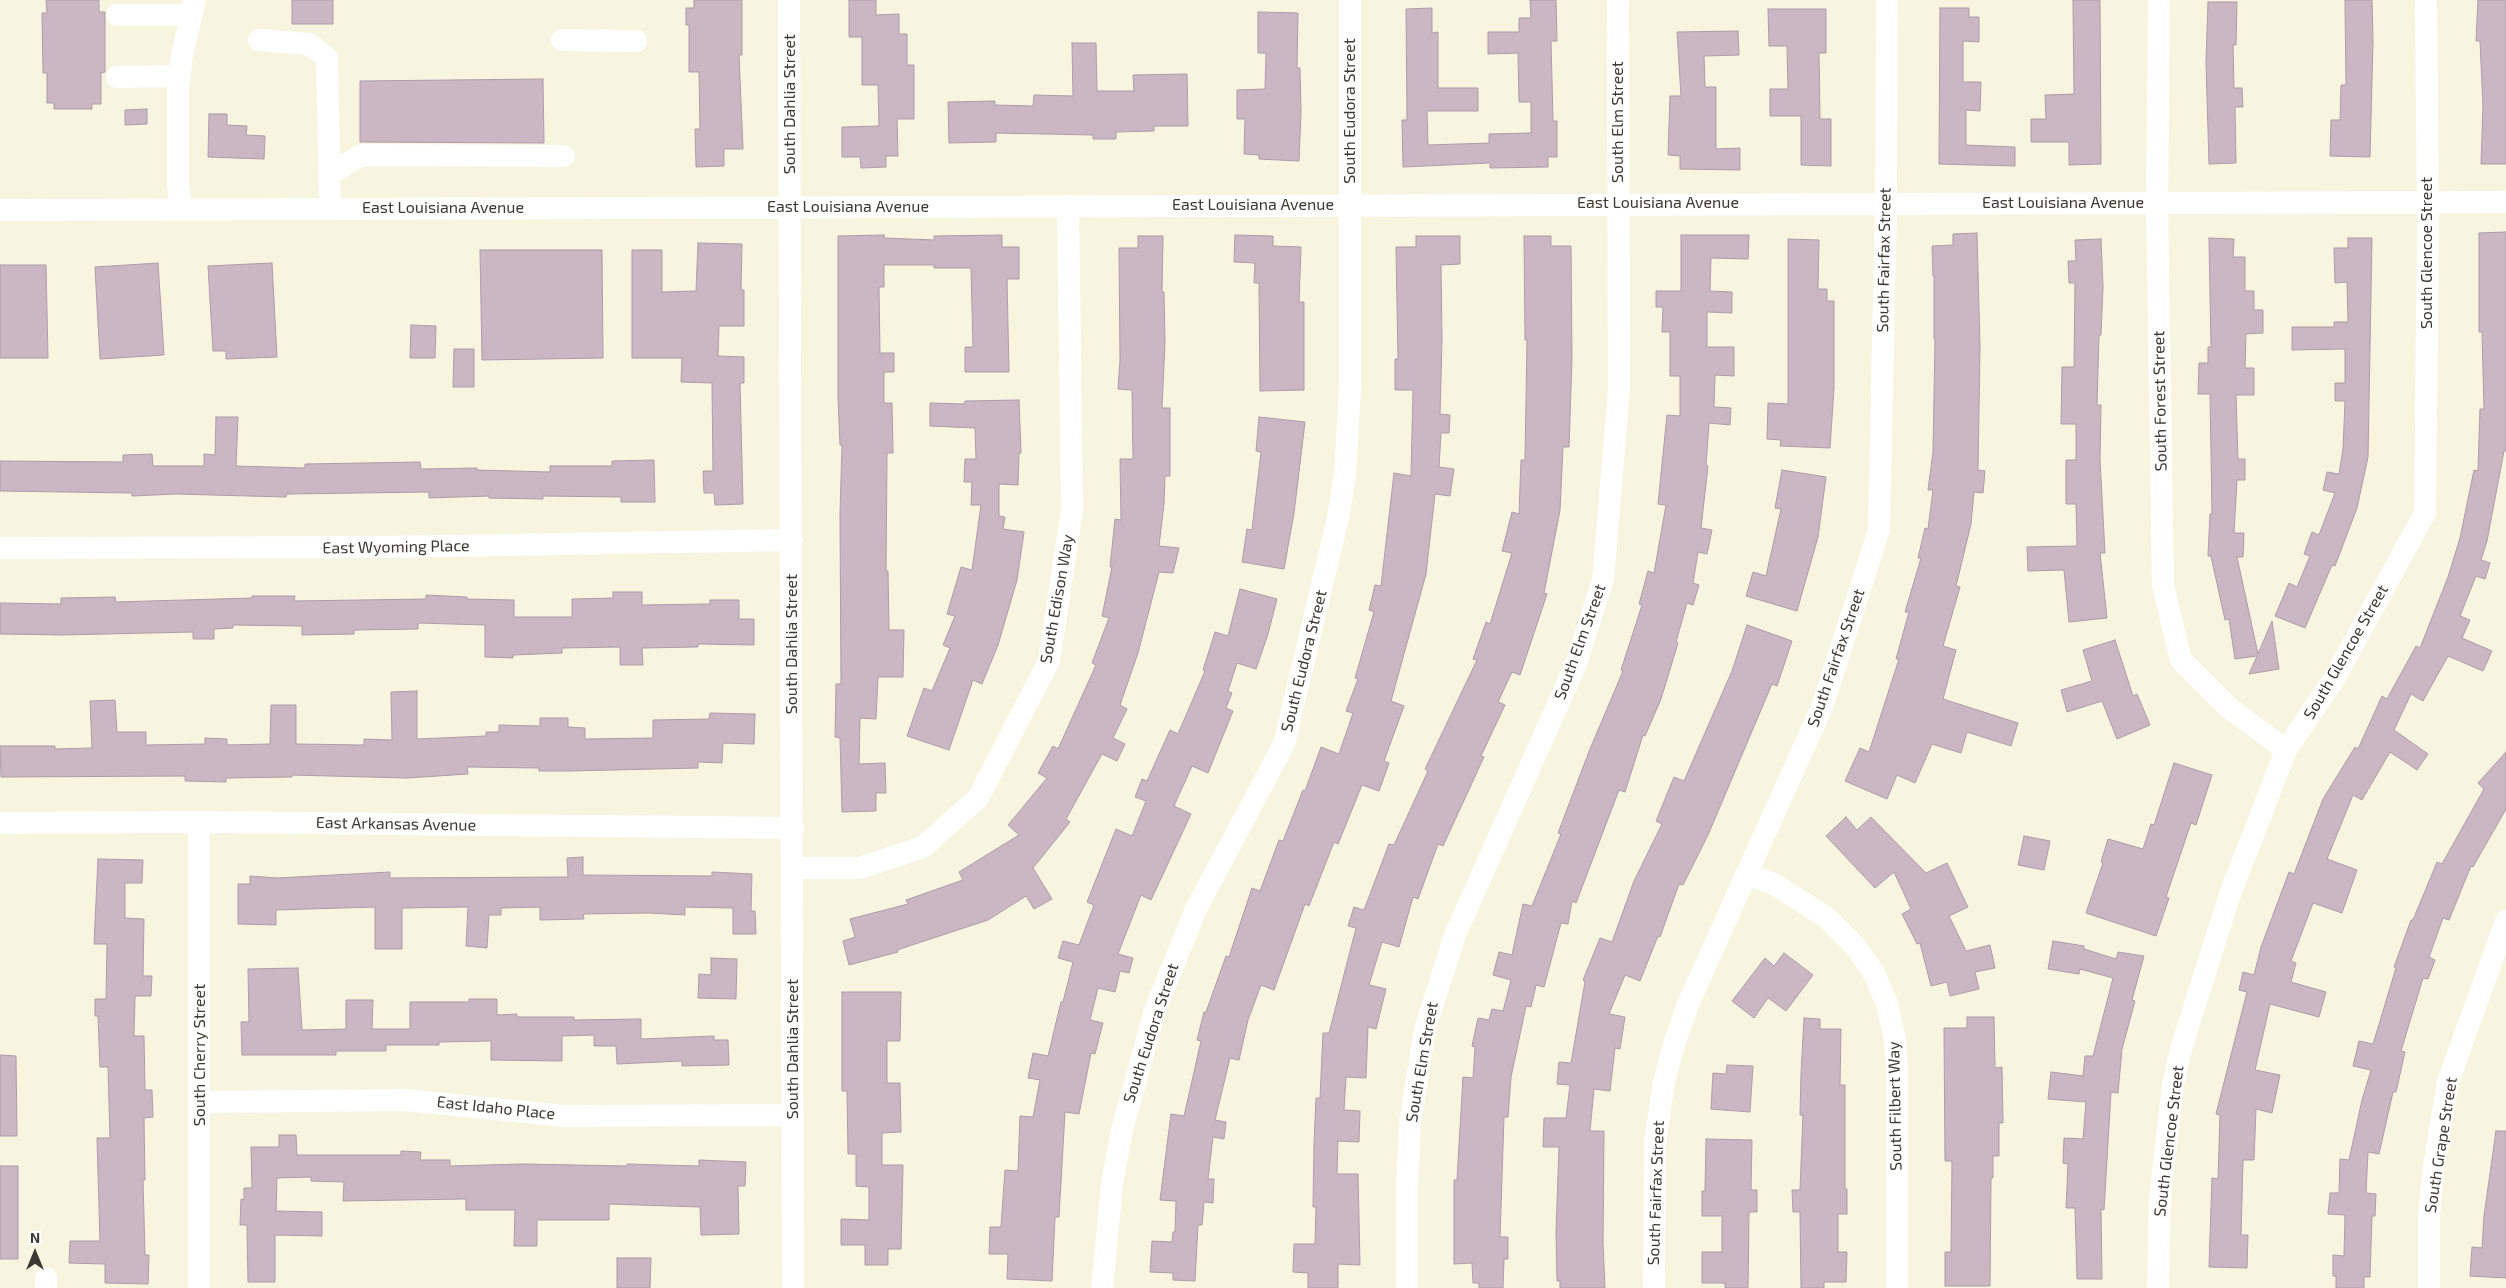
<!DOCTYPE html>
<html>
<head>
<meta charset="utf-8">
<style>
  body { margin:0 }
  #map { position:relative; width:2506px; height:1288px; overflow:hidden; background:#f7f4e0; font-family:"Exo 2",sans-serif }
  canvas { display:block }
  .north { position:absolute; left:10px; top:1228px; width:50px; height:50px; -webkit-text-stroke:4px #fff; paint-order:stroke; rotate:0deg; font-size:14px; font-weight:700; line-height:20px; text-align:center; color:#3b3931 }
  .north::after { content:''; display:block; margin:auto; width:18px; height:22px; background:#3b3931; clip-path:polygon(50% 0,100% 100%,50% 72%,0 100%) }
</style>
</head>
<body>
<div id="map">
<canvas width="2506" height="1288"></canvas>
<div class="north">N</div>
</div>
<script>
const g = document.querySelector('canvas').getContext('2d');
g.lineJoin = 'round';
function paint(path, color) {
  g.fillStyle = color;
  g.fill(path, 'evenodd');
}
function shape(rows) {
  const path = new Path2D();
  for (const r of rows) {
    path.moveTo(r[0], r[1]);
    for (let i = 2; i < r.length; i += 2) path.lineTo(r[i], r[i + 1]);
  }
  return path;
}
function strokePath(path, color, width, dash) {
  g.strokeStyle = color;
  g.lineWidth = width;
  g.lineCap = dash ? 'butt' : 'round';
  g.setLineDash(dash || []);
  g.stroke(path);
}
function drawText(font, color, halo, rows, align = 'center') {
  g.font = font + ' "Exo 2",sans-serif';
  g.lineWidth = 4;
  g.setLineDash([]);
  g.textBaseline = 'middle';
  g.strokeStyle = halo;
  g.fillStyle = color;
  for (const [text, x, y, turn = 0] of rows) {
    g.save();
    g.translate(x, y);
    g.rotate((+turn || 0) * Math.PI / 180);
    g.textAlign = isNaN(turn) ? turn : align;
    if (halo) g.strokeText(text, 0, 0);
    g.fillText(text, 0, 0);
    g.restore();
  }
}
const building = shape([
  [46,0,99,0,99,12,105,12,105,72,101,73,101,104,92,104,92,109,54,109,54,103,47,103,47,73,43,73,42,13,47,13,46,0],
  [292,0,333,0,333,24,292,24,292,0],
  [694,0,742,0,742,55,739,55,743,149,724,149,724,166,696,167,695,129,700,129,699,72,689,72,689,25,686,25,686,8,694,8,694,0],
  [849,0,876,0,876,15,899,14,899,34,907,34,907,65,914,65,914,119,897,119,898,156,886,156,886,167,861,168,860,157,842,157,842,127,879,126,878,85,862,85,862,37,849,37,849,0],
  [1530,0,1556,0,1557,41,1551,41,1553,121,1557,121,1557,157,1548,157,1548,167,1490,168,1490,163,1403,167,1402,120,1407,120,1406,9,1432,8,1432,33,1438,32,1438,88,1478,88,1478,111,1427,111,1428,145,1489,143,1489,134,1531,133,1531,102,1519,102,1518,53,1488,54,1488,32,1519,32,1519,18,1531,18,1530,0],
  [2073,0,2100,0,2101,164,2069,165,2069,142,2031,142,2031,119,2046,119,2045,95,2074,94,2073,0],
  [2345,0,2372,0,2373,41,2370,157,2330,156,2331,120,2340,120,2341,85,2346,85,2345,0],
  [2478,0,2506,0,2506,164,2481,164,2483,106,2480,41,2476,41,2478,0],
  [2208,2,2237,2,2236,45,2233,45,2234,88,2242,88,2243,107,2235,107,2236,163,2209,164,2206,62,2208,2],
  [1940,8,1969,8,1969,17,1979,17,1979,42,1963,41,1963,82,1981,82,1980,111,1966,110,1966,145,2015,147,2015,166,1939,164,1940,8],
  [1768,9,1826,9,1826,53,1819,53,1820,119,1831,119,1831,166,1801,165,1801,116,1770,116,1770,89,1788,89,1787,46,1769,46,1768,9],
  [1258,12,1298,13,1297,68,1300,68,1301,112,1299,161,1259,159,1259,155,1244,154,1245,119,1237,119,1237,90,1265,89,1266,53,1258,53,1258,12],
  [1738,31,1739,55,1704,56,1705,87,1716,87,1716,149,1740,148,1740,170,1680,169,1680,156,1668,155,1670,96,1681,96,1677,32,1738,31],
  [1072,43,1096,43,1097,91,1134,91,1133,75,1187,74,1188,126,1154,126,1154,131,1116,132,1116,139,1093,139,1093,135,996,133,996,142,949,143,948,102,995,101,995,105,1033,106,1034,95,1073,96,1072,43],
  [543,79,544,143,360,142,360,81,543,79],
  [147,109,147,124,125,125,125,110,147,109],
  [209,114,227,114,227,125,247,126,246,135,265,136,264,159,208,157,209,114],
  [2506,232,2506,451,2504,451,2487,541,2481,560,2490,563,2485,579,2476,576,2460,616,2470,620,2462,638,2492,651,2483,671,2448,656,2423,701,2411,694,2394,730,2428,754,2417,770,2390,752,2362,800,2353,795,2327,859,2357,870,2342,913,2313,903,2291,961,2296,963,2291,982,2326,992,2319,1017,2270,1004,2255,1070,2280,1075,2272,1113,2256,1109,2254,1160,2243,1160,2241,1235,2248,1235,2247,1268,2209,1267,2212,1178,2218,1179,2220,1115,2216,1114,2247,992,2239,990,2243,972,2254,975,2261,947,2289,872,2294,874,2323,799,2355,747,2358,749,2382,696,2387,699,2416,646,2420,648,2448,577,2460,538,2474,470,2478,471,2480,409,2484,409,2482,332,2479,332,2479,233,2506,232],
  [1977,233,1980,347,1978,470,1985,471,1983,493,1974,492,1971,524,1956,586,1960,587,1943,646,1956,650,1943,699,2018,723,2011,746,1967,732,1961,753,1932,744,1915,783,1897,775,1887,799,1845,781,1860,748,1869,752,1899,659,1896,659,1909,612,1905,612,1921,558,1918,558,1925,528,1928,529,1933,490,1928,490,1933,452,1935,339,1934,339,1934,276,1933,276,1932,246,1953,245,1953,234,1977,233],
  [884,235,884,238,934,240,934,236,1002,235,1002,247,1019,247,1019,279,1007,279,1009,372,965,372,965,347,973,347,971,268,934,268,934,265,884,265,884,287,879,287,880,353,894,353,894,372,884,372,884,403,892,403,893,453,887,453,886,571,888,571,889,630,904,630,903,677,878,677,876,719,860,718,859,764,885,763,886,793,876,793,876,811,842,812,840,738,835,737,836,684,841,684,840,514,842,445,840,445,838,398,838,236,884,235],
  [1235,235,1273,236,1273,246,1301,247,1299,302,1304,302,1304,390,1260,391,1259,283,1254,283,1255,263,1234,262,1235,235],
  [1681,235,1749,235,1748,259,1711,258,1710,291,1732,292,1732,313,1707,312,1707,347,1734,347,1734,376,1715,375,1714,407,1731,408,1730,425,1709,423,1706,465,1708,466,1701,528,1712,530,1707,554,1698,552,1693,583,1699,585,1693,605,1687,603,1676,642,1678,643,1661,699,1645,736,1643,735,1625,792,1619,790,1576,903,1572,901,1568,924,1561,923,1544,987,1536,985,1531,1007,1526,1006,1511,1077,1508,1117,1504,1117,1500,1237,1508,1237,1508,1259,1504,1259,1503,1288,1479,1288,1479,1283,1473,1283,1472,1263,1454,1264,1454,1180,1457,1180,1463,1077,1473,1078,1475,1047,1472,1046,1478,1018,1489,1020,1492,1009,1503,1011,1511,980,1493,975,1499,952,1512,955,1523,904,1532,906,1561,834,1558,833,1590,749,1623,671,1621,670,1642,605,1639,604,1648,571,1654,573,1666,505,1658,504,1667,415,1680,416,1680,376,1670,376,1670,332,1662,332,1663,307,1656,307,1656,291,1681,291,1681,235],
  [1138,236,1163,236,1162,292,1164,292,1165,342,1162,408,1170,408,1170,476,1165,476,1164,504,1159,546,1179,548,1173,573,1159,572,1138,653,1120,705,1127,709,1113,738,1125,744,1117,761,1102,754,1066,819,1070,822,1033,868,1052,899,1034,909,1026,896,988,920,897,950,898,952,849,965,843,941,855,937,850,919,908,904,906,900,963,880,959,872,1019,835,1008,825,1047,778,1038,773,1053,746,1058,749,1096,665,1092,663,1109,618,1102,616,1112,567,1110,567,1115,519,1121,520,1120,459,1133,459,1132,390,1118,389,1120,360,1119,248,1138,248,1138,236],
  [1416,236,1460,236,1460,264,1441,265,1442,340,1440,414,1450,415,1449,433,1441,433,1439,467,1454,469,1450,496,1435,494,1426,574,1391,701,1404,706,1384,761,1389,763,1379,791,1362,785,1338,844,1334,842,1309,906,1305,904,1274,990,1261,985,1248,1020,1239,1060,1230,1058,1215,1120,1226,1122,1224,1139,1213,1137,1208,1179,1214,1179,1213,1203,1204,1202,1202,1225,1198,1225,1195,1281,1173,1280,1173,1273,1150,1272,1152,1241,1172,1242,1173,1232,1175,1232,1176,1201,1160,1200,1171,1114,1184,1116,1201,1041,1197,1040,1204,1012,1206,1012,1226,956,1229,957,1252,888,1260,891,1279,840,1283,841,1303,790,1305,791,1321,747,1339,754,1353,713,1346,711,1358,679,1355,678,1374,612,1369,610,1375,585,1381,586,1394,473,1411,476,1413,390,1395,390,1395,359,1398,359,1396,247,1416,247,1416,236],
  [1524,236,1551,236,1551,246,1571,246,1572,359,1569,447,1563,447,1560,510,1544,593,1547,594,1520,675,1512,672,1498,702,1505,705,1481,756,1484,757,1443,846,1438,844,1418,899,1413,897,1399,947,1382,942,1369,985,1386,989,1376,1029,1368,1027,1366,1078,1346,1077,1344,1110,1360,1111,1359,1142,1338,1141,1337,1174,1358,1174,1360,1265,1338,1264,1338,1288,1308,1288,1308,1273,1293,1272,1294,1244,1315,1244,1316,1207,1313,1207,1314,1144,1316,1098,1320,1098,1323,1033,1329,1033,1356,928,1348,926,1354,907,1364,910,1389,844,1394,845,1428,771,1425,769,1477,660,1473,659,1486,622,1490,624,1512,553,1502,551,1512,512,1519,514,1521,460,1525,460,1527,340,1525,340,1524,236],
  [2209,238,2234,239,2233,257,2245,257,2245,291,2254,291,2254,310,2263,310,2263,333,2246,334,2245,368,2254,368,2254,395,2236,395,2238,459,2245,459,2245,480,2237,480,2234,533,2244,533,2243,557,2237,557,2258,654,2272,621,2279,669,2249,674,2257,656,2235,659,2229,619,2225,620,2211,556,2208,556,2210,514,2212,514,2210,394,2198,394,2199,363,2208,363,2208,347,2211,347,2209,238],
  [2348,238,2372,238,2368,457,2357,508,2335,566,2332,565,2305,628,2275,616,2289,583,2297,587,2310,556,2304,554,2312,532,2319,535,2335,493,2323,490,2327,472,2339,474,2343,449,2345,401,2335,401,2335,383,2345,383,2345,349,2292,350,2292,327,2334,327,2334,322,2348,322,2347,282,2335,283,2334,248,2348,248,2348,238],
  [1788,239,1819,240,1818,289,1827,289,1827,301,1834,301,1834,388,1830,448,1780,446,1781,440,1767,439,1768,403,1788,404,1788,239],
  [2101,239,2103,287,2101,335,2099,335,2097,405,2101,405,2100,460,2105,553,2100,553,2107,618,2069,622,2064,570,2028,571,2027,547,2077,546,2076,504,2066,504,2066,460,2076,460,2076,424,2061,424,2062,367,2074,367,2075,283,2069,283,2068,261,2076,261,2075,240,2101,239],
  [698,243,742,244,741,290,744,290,744,326,719,326,718,356,744,357,744,383,740,383,743,504,715,505,714,493,704,493,703,471,713,471,712,383,681,382,682,358,632,358,632,250,662,250,662,292,696,291,698,243],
  [480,250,602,250,603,358,482,360,480,250],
  [158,263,164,355,100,359,95,267,158,263],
  [272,263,277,357,226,359,226,351,213,351,208,266,272,263],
  [0,265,46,265,48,358,0,358,0,265],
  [411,325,436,326,435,358,410,358,411,325],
  [454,349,474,349,474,387,453,387,454,349],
  [1019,400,1021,453,1019,453,1018,485,999,484,999,516,1005,517,1003,529,1024,532,1017,580,998,645,982,684,973,680,949,750,907,736,924,688,932,691,950,648,943,645,955,616,947,614,961,567,972,570,981,505,971,505,972,482,964,482,965,459,976,459,975,428,930,426,930,403,964,404,965,401,1019,400],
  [216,417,238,417,236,466,305,468,305,464,420,462,421,469,477,468,477,470,550,472,550,466,612,466,612,461,654,460,655,502,621,502,621,497,543,496,543,499,489,498,489,496,429,498,429,492,287,494,286,497,176,494,132,496,132,493,0,491,0,461,123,462,123,455,152,454,153,466,204,466,204,454,215,455,216,417],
  [1259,417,1305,422,1294,513,1284,569,1242,562,1247,529,1252,530,1261,452,1256,451,1259,417],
  [1782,470,1826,477,1818,537,1797,611,1746,596,1753,572,1766,576,1781,509,1775,508,1782,470],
  [1240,589,1277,599,1268,634,1256,669,1237,663,1228,691,1232,693,1226,708,1233,711,1208,773,1192,766,1174,806,1191,814,1151,900,1141,895,1118,954,1133,958,1129,973,1120,971,1115,992,1098,988,1090,1020,1103,1023,1095,1054,1091,1053,1079,1114,1065,1112,1059,1217,1055,1217,1052,1281,1007,1279,1008,1254,989,1254,990,1227,1001,1227,1005,1170,1018,1171,1020,1116,1033,1117,1040,1080,1028,1078,1033,1053,1048,1056,1061,1002,1063,1002,1073,962,1058,958,1063,941,1079,945,1094,905,1087,902,1116,829,1132,836,1146,801,1135,797,1142,779,1147,781,1170,730,1178,734,1205,671,1203,670,1215,632,1228,636,1240,589],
  [613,592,642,592,642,605,710,604,710,600,739,600,739,619,754,619,754,645,698,644,698,647,642,648,643,665,620,665,620,647,562,648,562,653,513,655,513,658,485,657,485,625,418,623,418,629,354,630,354,634,302,635,302,626,233,625,233,628,214,629,214,639,193,639,193,632,62,635,0,634,0,603,61,604,61,598,115,597,116,602,252,598,252,596,295,596,294,601,426,599,426,595,467,597,467,599,514,600,514,617,572,617,572,599,613,598,613,592],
  [1747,625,1792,641,1777,686,1772,684,1708,835,1683,885,1679,884,1660,937,1658,936,1640,981,1625,975,1609,1014,1625,1017,1620,1049,1615,1048,1610,1091,1594,1089,1590,1131,1604,1131,1603,1244,1605,1288,1560,1288,1560,1281,1557,1281,1556,1232,1559,1147,1543,1147,1544,1118,1566,1118,1570,1085,1557,1084,1559,1062,1571,1063,1585,982,1583,980,1600,938,1612,942,1634,881,1662,824,1656,821,1674,777,1684,781,1732,671,1747,625],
  [2115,640,2133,696,2137,694,2150,725,2117,739,2102,701,2067,712,2061,690,2092,681,2083,650,2115,640],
  [417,691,417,739,486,736,486,732,499,732,499,725,540,726,540,718,568,718,568,727,585,728,585,739,653,738,653,720,709,719,710,713,755,714,754,744,723,743,722,763,698,762,698,768,570,771,539,771,539,768,467,767,468,774,407,778,292,775,292,777,226,778,226,782,185,781,185,776,1,777,0,746,55,746,55,749,92,748,90,701,115,700,117,732,146,732,146,745,205,744,205,738,227,739,227,745,270,744,271,705,296,705,296,744,364,745,364,739,392,740,391,692,417,691],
  [2506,752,2506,809,2473,867,2471,866,2449,920,2443,918,2429,957,2435,960,2428,979,2423,978,2401,1051,2405,1052,2396,1092,2393,1092,2379,1154,2368,1152,2366,1193,2376,1194,2375,1216,2372,1216,2370,1277,2364,1277,2364,1288,2336,1288,2336,1276,2333,1276,2333,1255,2344,1256,2345,1215,2328,1214,2330,1193,2339,1193,2340,1159,2349,1160,2362,1100,2371,1070,2353,1066,2359,1041,2373,1044,2396,968,2394,967,2411,920,2413,920,2437,862,2442,864,2484,789,2478,783,2506,752],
  [2174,763,2212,775,2196,825,2191,823,2166,897,2169,898,2156,936,2086,913,2103,863,2101,862,2108,839,2143,849,2151,824,2154,825,2174,763],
  [1846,817,1857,830,1871,817,1926,873,1947,863,1968,907,1949,916,1966,951,1990,945,1995,968,1975,972,1979,989,1950,996,1947,982,1931,986,1920,943,1917,944,1902,914,1911,909,1894,872,1875,888,1826,836,1846,817],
  [2024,836,2050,841,2044,870,2018,865,2024,836],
  [583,857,583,875,712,876,712,872,752,874,751,911,755,911,756,934,733,934,733,908,685,907,685,915,649,913,583,914,584,919,540,920,540,907,501,908,501,915,489,915,487,948,466,946,468,907,402,908,402,949,375,949,375,907,276,910,276,925,238,924,238,884,250,884,250,876,277,878,390,872,390,878,568,877,567,858,583,857],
  [98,859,143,860,142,883,125,883,125,918,144,919,143,976,152,976,151,996,135,996,134,1036,144,1036,145,1090,152,1090,153,1117,144,1118,145,1180,143,1180,145,1255,149,1255,148,1284,105,1283,105,1264,69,1263,70,1241,100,1241,97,1138,110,1138,108,1067,100,1067,98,1016,95,1016,95,999,106,999,107,944,94,944,98,859],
  [2053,941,2084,946,2084,949,2116,959,2118,952,2144,956,2132,1000,2135,1001,2122,1049,2118,1093,2111,1092,2104,1210,2101,1209,2102,1279,2077,1279,2075,1208,2066,1208,2068,1164,2063,1163,2064,1138,2083,1139,2086,1102,2048,1099,2051,1072,2083,1076,2085,1056,2093,1056,2113,978,2080,969,2079,974,2048,969,2053,941],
  [1784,953,1813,975,1786,1011,1768,998,1754,1018,1732,1001,1765,958,1774,966,1784,953],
  [711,958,737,959,736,999,698,998,699,974,711,975,711,958],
  [298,968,302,1030,346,1029,346,1000,373,1000,372,1029,410,1029,410,1002,469,1002,469,999,497,999,497,1015,517,1014,517,1017,574,1017,574,1020,641,1019,641,1039,714,1036,714,1040,728,1040,729,1065,682,1066,682,1061,617,1064,616,1046,594,1046,594,1035,562,1036,562,1061,491,1060,491,1041,439,1042,439,1045,386,1045,386,1051,336,1051,336,1055,242,1055,241,1022,249,1022,248,969,298,968],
  [842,992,901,992,900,1041,887,1041,887,1083,900,1083,901,1132,882,1133,882,1165,903,1165,901,1249,888,1249,888,1265,865,1265,865,1245,841,1245,841,1219,869,1220,869,1187,856,1186,856,1154,848,1154,847,1091,842,1091,842,992],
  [1967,1017,1994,1017,1995,1068,2002,1067,2003,1123,1999,1123,1999,1156,1993,1156,1993,1178,1991,1178,1990,1286,1945,1286,1945,1252,1951,1252,1952,1161,1945,1161,1944,1028,1967,1028,1967,1017],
  [1804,1018,1820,1019,1820,1029,1841,1029,1840,1085,1845,1085,1845,1189,1847,1189,1847,1214,1838,1214,1838,1252,1847,1252,1846,1282,1824,1282,1824,1288,1801,1288,1800,1212,1793,1212,1792,1190,1800,1190,1803,1115,1800,1115,1801,1074,1804,1018],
  [0,1055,16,1056,17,1136,0,1136,0,1055],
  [1727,1065,1753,1066,1750,1112,1711,1109,1713,1073,1726,1074,1727,1065],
  [2496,1131,2506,1131,2506,1278,2470,1276,2472,1247,2482,1248,2484,1216,2496,1131],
  [279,1135,296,1135,297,1155,401,1155,401,1151,421,1152,420,1160,450,1160,450,1166,522,1164,627,1166,627,1164,699,1166,699,1160,746,1162,745,1186,738,1186,739,1234,701,1235,700,1207,609,1204,609,1220,537,1220,537,1246,514,1246,515,1210,466,1210,466,1199,343,1201,344,1182,311,1181,311,1177,277,1178,276,1211,322,1212,322,1236,275,1235,275,1282,248,1282,247,1225,240,1225,241,1199,244,1200,244,1188,252,1188,251,1147,279,1147,279,1135],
  [1706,1139,1752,1140,1751,1190,1757,1190,1757,1212,1749,1212,1748,1288,1725,1288,1725,1283,1702,1283,1702,1252,1722,1252,1722,1216,1702,1216,1702,1191,1705,1191,1706,1139],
  [0,1166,18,1166,18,1259,0,1259,0,1166],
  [617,1258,651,1258,650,1288,617,1288,617,1258]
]);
paint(building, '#cab7c3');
strokePath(building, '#ae9ba7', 1);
strokePath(shape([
  [789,0,793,1288],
  [2159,0,2157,203,2163,586,2181,660,2228,707,2286,750],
  [117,15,191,15],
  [259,40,309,44,327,58,330,208],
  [562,40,636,41],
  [117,77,180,76],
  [330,174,361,155,564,156],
  [181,209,178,184,178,88,182,55,195,0],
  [0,210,2506,202],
  [0,548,387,547,792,540],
  [199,822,199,1288],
  [0,823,199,822,793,828],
  [793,868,860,868,923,847,978,798,1049,661,1072,510,1068,206],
  [1746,874,1774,884,1827,918,1855,946,1874,973,1887,1004,1895,1039,1897,1070,1897,1288],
  [200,1102,405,1100,565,1116,792,1115],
  [46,1278,46,1288],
  [1102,1288,1112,1184,1122,1130,1155,1010,1196,909,1284,744,1338,518,1345,474,1350,388,1350,0],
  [1407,1288,1407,1186,1410,1123,1425,1029,1455,935,1576,664,1603,580,1619,389,1618,0],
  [1654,1288,1655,1142,1664,1082,1674,1044,1688,1004,1822,707,1879,530,1886,202,1887,0],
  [2158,1288,2160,1198,2173,1085,2181,1049,2229,897,2286,750,2334,679,2425,513,2428,224,2426,0],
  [2429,1288,2429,1217,2433,1173,2448,1082,2506,921]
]), '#fff', 22);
drawText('16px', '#3b3931', '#fff', [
  ["South Dahlia Street",790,104,-90],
  ["South Eudora Street",1350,111,-90],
  ["South Elm Street",1618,122,-90],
  ["East Louisiana Avenue",1658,203],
  ["East Louisiana Avenue",2063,203],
  ["East Louisiana Avenue",1253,205],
  ["East Louisiana Avenue",848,207],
  ["East Louisiana Avenue",443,208],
  ["South Glencoe Street",2427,253,-90],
  ["South Fairfax Street",1884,260,-89],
  ["South Forest Street",2160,401,-91],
  ["East Wyoming Place",396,547,-1],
  ["South Edison Way",1057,599,-80],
  ["South Elm Street",1580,642,-70],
  ["South Dahlia Street",792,644,-90],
  ["South Glencoe Street",2346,652,-60],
  ["South Fairfax Street",1836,658,-71],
  ["South Eudora Street",1304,661,-76],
  ["East Arkansas Avenue",396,824,1],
  ["South Eudora Street",1151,1033,-72],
  ["South Dahlia Street",793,1049,-90],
  ["South Cherry Street",200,1055,-90],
  ["South Elm Street",1422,1062,-80],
  ["South Filbert Way",1895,1106,-91],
  ["East Idaho Place",496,1108,6],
  ["South Glencoe Street",2169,1141,-83],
  ["South Grape Street",2441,1145,-81],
  ["South Fairfax Street",1656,1193,-88]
]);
</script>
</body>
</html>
